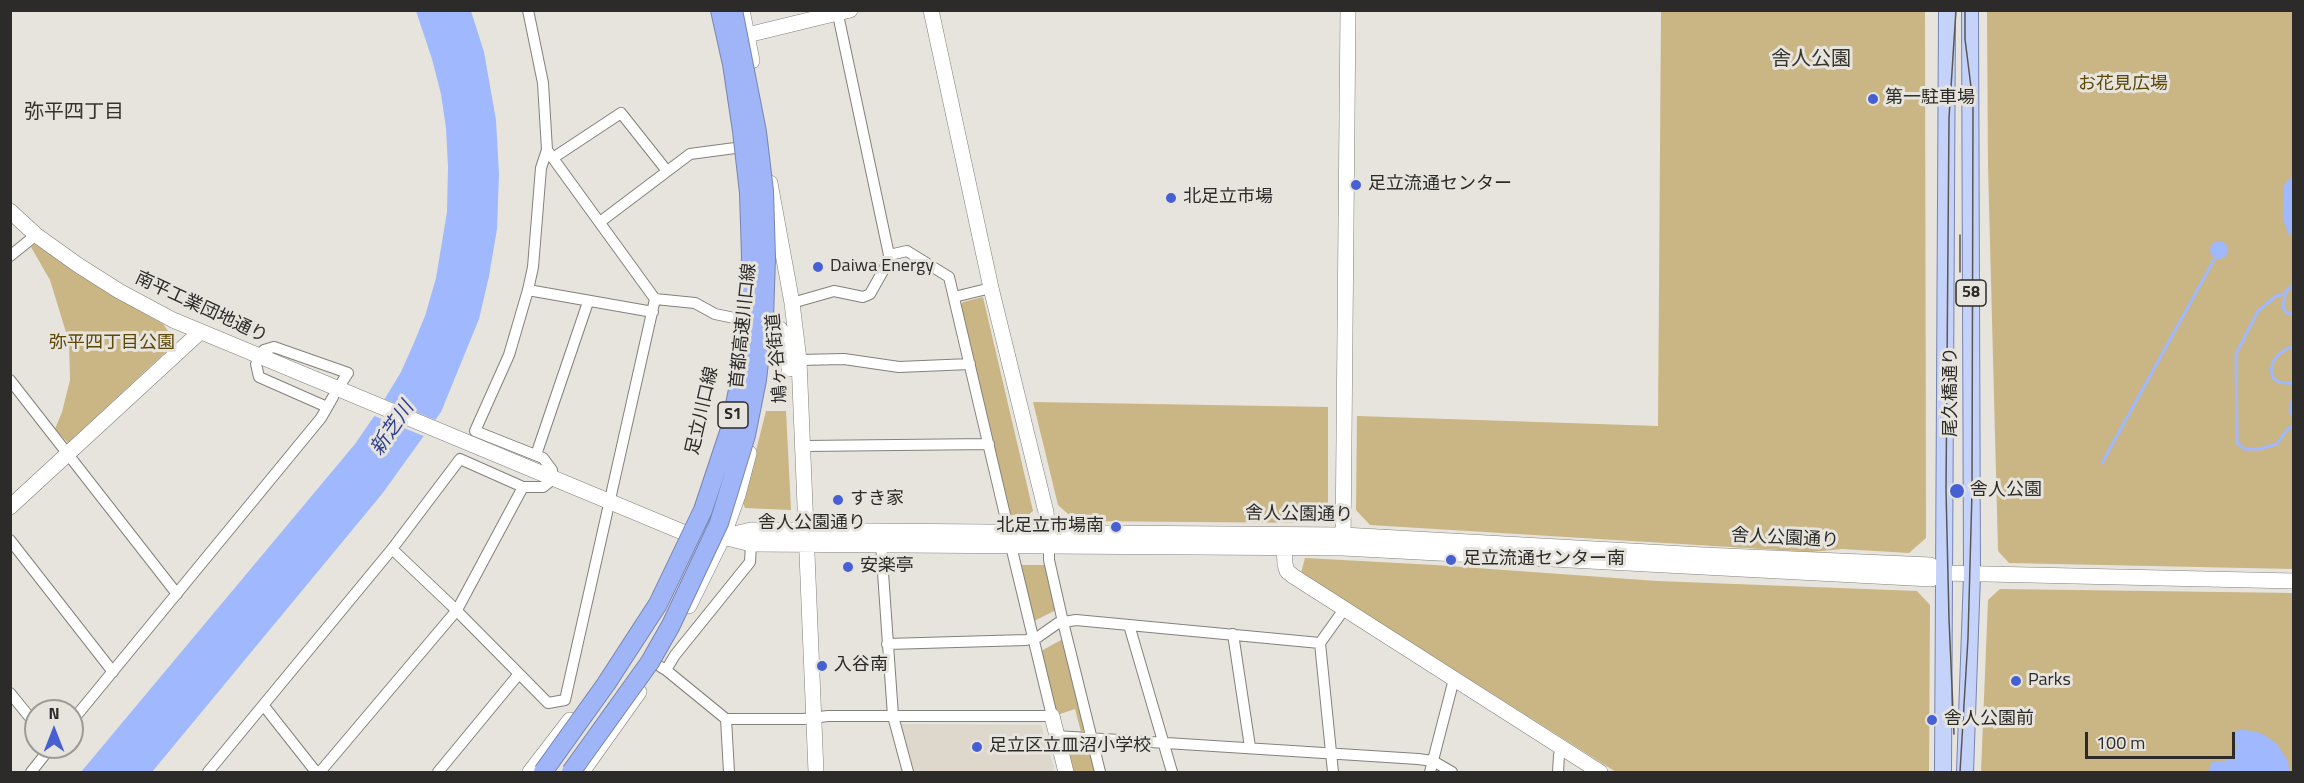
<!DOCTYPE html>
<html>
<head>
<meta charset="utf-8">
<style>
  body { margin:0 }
  #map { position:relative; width:2304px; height:783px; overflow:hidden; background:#e6e4dd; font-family:"Titillium Web",sans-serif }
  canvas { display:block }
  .frame { position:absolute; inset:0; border:12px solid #2c2b29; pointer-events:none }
  .north { position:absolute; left:24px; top:699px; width:60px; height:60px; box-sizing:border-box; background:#e6e4dd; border:2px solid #9c9a95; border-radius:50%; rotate:0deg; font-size:16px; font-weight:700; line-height:24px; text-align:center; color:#2c2b29 }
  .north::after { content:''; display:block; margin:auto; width:21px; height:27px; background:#4660d3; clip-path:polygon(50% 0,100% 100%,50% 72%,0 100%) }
  .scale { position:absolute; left:2085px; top:732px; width:150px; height:27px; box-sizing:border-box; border:3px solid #2c2b29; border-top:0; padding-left:8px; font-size:18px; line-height:21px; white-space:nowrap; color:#2c2b29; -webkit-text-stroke:4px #e6e4dd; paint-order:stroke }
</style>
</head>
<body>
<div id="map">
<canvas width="2304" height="783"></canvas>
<div class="frame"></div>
<div class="north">N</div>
<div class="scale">100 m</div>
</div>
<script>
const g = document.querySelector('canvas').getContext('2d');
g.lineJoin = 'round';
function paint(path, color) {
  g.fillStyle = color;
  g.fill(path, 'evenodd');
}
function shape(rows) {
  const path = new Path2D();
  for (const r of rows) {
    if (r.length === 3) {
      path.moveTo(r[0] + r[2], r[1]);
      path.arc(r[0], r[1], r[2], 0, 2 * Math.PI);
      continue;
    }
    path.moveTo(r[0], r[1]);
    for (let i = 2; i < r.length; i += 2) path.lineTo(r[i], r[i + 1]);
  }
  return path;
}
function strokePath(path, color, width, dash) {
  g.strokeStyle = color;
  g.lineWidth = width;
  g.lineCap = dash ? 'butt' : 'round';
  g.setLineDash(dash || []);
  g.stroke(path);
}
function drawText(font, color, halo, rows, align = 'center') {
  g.font = font + ' "Titillium Web","Noto Sans JP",sans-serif';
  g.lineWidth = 6;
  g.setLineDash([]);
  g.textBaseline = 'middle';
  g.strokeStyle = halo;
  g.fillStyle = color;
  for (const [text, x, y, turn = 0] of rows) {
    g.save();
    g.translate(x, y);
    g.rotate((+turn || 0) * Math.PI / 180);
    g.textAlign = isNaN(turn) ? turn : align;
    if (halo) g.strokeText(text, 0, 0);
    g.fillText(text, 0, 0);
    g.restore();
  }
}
paint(shape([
  [902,724,1041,725,1054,767,1053,772,914,772,899,726]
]), '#ded8cc');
paint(shape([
  [1661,11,1925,11,1926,538,1909,553,1842,549,1812,552,1370,525,1356,510,1357,416,1658,426],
  [1987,11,2293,11,2293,569,2009,563,1998,551,1988,165],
  [36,243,118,298,163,324,171,335,169,349,68,443,55,429,62,412,70,380,69,342,50,280,31,247],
  [983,297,1033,511,1028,515,1010,515,960,305,963,302],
  [1033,402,1328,407,1328,505,1310,523,1076,521,1058,505],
  [766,411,786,411,791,510,745,508,743,503],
  [1305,558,1435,565,1657,581,1917,591,1930,605,1929,772,1616,772,1301,573],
  [1021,565,1045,565,1056,610,1034,621],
  [2000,589,2293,593,2293,772,1981,772,1988,600],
  [1063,639,1084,730,1081,732,1075,709,1060,714,1063,731,1061,731,1041,651],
  [1066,752,1090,754,1095,772,1072,772]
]), '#cab584');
paint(shape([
  [416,11,471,11,484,52,496,120,499,174,497,229,489,276,479,319,441,412,382,494,152,772,81,772,355,444,375,415,401,372,413,345,425,316,436,278,447,212,448,167,446,128,441,94,432,59],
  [2293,175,2293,231,2288,235,2283,217,2284,185],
  [2219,250,9],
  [2241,729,2261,733,2276,743,2287,759,2290,772,2208,772,2212,762,2225,761,2234,757,2237,746,2232,734]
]), '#a0b8fe');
paint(shape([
  [382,398,438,421,426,437,372,415]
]), '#e6e4dd');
strokePath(shape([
  [2294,284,2286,291,2283,305,2284,310,2287,313,2294,314],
  [2285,294,2276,296,2258,311,2236,354,2237,443,2245,449,2260,449,2277,444,2286,431,2294,424],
  [2294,345,2279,354,2273,362,2271,371,2274,379,2279,382,2294,384],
  [2294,400,2291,402,2290,412,2294,416],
  [2102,463,2215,258]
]), '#a0b8fe', 3);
const street = shape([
  [553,158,621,113,667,171],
  [600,222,690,154,735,148],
  [889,255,907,251,949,277,1009,532],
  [10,256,36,235],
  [528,290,653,312],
  [954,297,991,288],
  [655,299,695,303,715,314,739,319],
  [792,303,834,291,863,297,870,294,888,262,889,255,837,10],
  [799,360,844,359,899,367,970,364],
  [10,380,177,594],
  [327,407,259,377,256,364,259,357,264,350,274,347,348,373,342,382],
  [804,446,989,444],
  [536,455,588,302],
  [10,540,113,672],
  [881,544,893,716,908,772],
  [1049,546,1049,560,1063,622,1100,772],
  [392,549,451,605,548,703,565,700,655,299,547,150],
  [1129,625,1172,772],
  [1233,634,1250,747],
  [887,644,1026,640,1038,637,1058,623,1076,620,1320,643],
  [661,667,666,670,675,655,750,562,751,544],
  [666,670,726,719,803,719,828,716,1052,716,1011,546],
  [10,693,36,725],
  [264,706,316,772],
  [726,719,729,772],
  [72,721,321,418,333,397],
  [1056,736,1418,759,1433,761,1452,772],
  [31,772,51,747],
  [208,772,392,549,460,459,523,487,543,487,553,479,552,470,543,458,475,431,509,355,528,290,533,267,541,168,547,150,543,83,528,10],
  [320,772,457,610,523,487],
  [438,772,518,675],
  [1333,772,1320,643,1345,608],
  [1430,772,1454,679],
  [1558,772,1559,755,1564,748]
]);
const secondary = shape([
  [742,10,752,61],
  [931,10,991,288,1046,512,1049,543],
  [739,37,850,10],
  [770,183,792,303,799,360,816,772],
  [10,211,36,235,78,265,119,291,173,320,685,533,723,537,751,544,1343,548,1931,579,1943,573],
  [754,322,770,324,780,329,786,341,789,369],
  [10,507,200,332],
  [725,536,751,530,1343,535,1703,555,1930,565,1943,573,2294,581],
  [1343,545,1348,10],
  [1284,547,1285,564,1287,571,1293,576,1600,772],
  [689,606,723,537,738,495,749,453],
  [1052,716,1066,772],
  [530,772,570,720],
  [582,772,639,692]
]);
const primary = shape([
  [1943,772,1947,10],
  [1965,772,1972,575,1970,10]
]);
strokePath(street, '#83817b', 12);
strokePath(secondary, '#83817b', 16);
strokePath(primary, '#7785af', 18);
strokePath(street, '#fff', 10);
strokePath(secondary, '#fff', 15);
strokePath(primary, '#c5d3fa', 16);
strokePath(shape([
  [1960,272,1960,235],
  [1954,734,1949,619,1946,490,1949,118,1956,10],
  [1960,772,1968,638,1972,492,1973,103,1965,39,1965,10]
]), '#585754', 1.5);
const highwayBridge = shape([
  [543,772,606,684,658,604,703,510,730,429,741,375,748,316,751,257,749,193,742,131,732,64,720,10],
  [571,772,650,662,671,625,719,523,746,435,757,380,764,318,766,258,764,191,757,132,733,10]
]);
strokePath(highwayBridge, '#7785af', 20, []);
strokePath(highwayBridge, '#9fb5f7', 18);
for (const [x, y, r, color] of [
  [1873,99,6,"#4660d3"],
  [1356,185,6,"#4660d3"],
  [1171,198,6,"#4660d3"],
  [818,267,6,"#4660d3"],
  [1957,491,8,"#4660d3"],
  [838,500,6,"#4660d3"],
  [1116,527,6,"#4660d3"],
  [1451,560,6,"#4660d3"],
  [848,567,6,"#4660d3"],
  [822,666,6,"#4660d3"],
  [2016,681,6,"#4660d3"],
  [1932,720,6,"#4660d3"],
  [977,747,6,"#4660d3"]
]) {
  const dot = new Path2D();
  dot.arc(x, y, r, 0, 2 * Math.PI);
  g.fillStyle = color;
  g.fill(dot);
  strokePath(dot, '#e6e4dd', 2);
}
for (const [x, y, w] of [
  [1971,293,30],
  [733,415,30]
]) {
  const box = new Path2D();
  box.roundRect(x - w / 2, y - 13, w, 26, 4.5);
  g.fillStyle = '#e6e4dd';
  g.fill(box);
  strokePath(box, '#2c2b29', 1.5);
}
drawText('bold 16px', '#2c2b29', null, [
  ["58",1971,293],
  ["S1",733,415]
]);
drawText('18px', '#5d4706', '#e6e4dd', [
  ["お花見広場",2123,85],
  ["弥平四丁目公園",112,344]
]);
drawText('18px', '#2c2b29', '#e6e4dd', [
  ["第一駐車場",1885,99],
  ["足立流通センター",1368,185],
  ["北足立市場",1183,198],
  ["Daiwa Energy",830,267],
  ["舎人公園",1970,491],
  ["すき家",850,500],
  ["北足立市場南",1104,527,"right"],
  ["足立流通センター南",1463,560],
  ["安楽亭",860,567],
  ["入谷南",834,666],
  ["Parks",2028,681],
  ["舎人公園前",1944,720],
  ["足立区立皿沼小学校",989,747]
], 'left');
drawText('18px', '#2c2b29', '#e6e4dd', [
  ["南平工業団地通り",201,308,25],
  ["首都高速川口線",744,326,-84],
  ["鳩ヶ谷街道",778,358,-95],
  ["尾久橋通り",1952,392,-90],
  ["足立川口線",703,411,-77],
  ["舎人公園通り",1299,515,1],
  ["舎人公園通り",812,524],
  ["舎人公園通り",1785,539,3]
]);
drawText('20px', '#35332e', '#e6e4dd', [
  ["舎人公園",1811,60],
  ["弥平四丁目",74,113]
]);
drawText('italic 20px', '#2c3e8e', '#e6e4dd', [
  ["新芝川",393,429,-56]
]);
</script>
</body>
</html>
